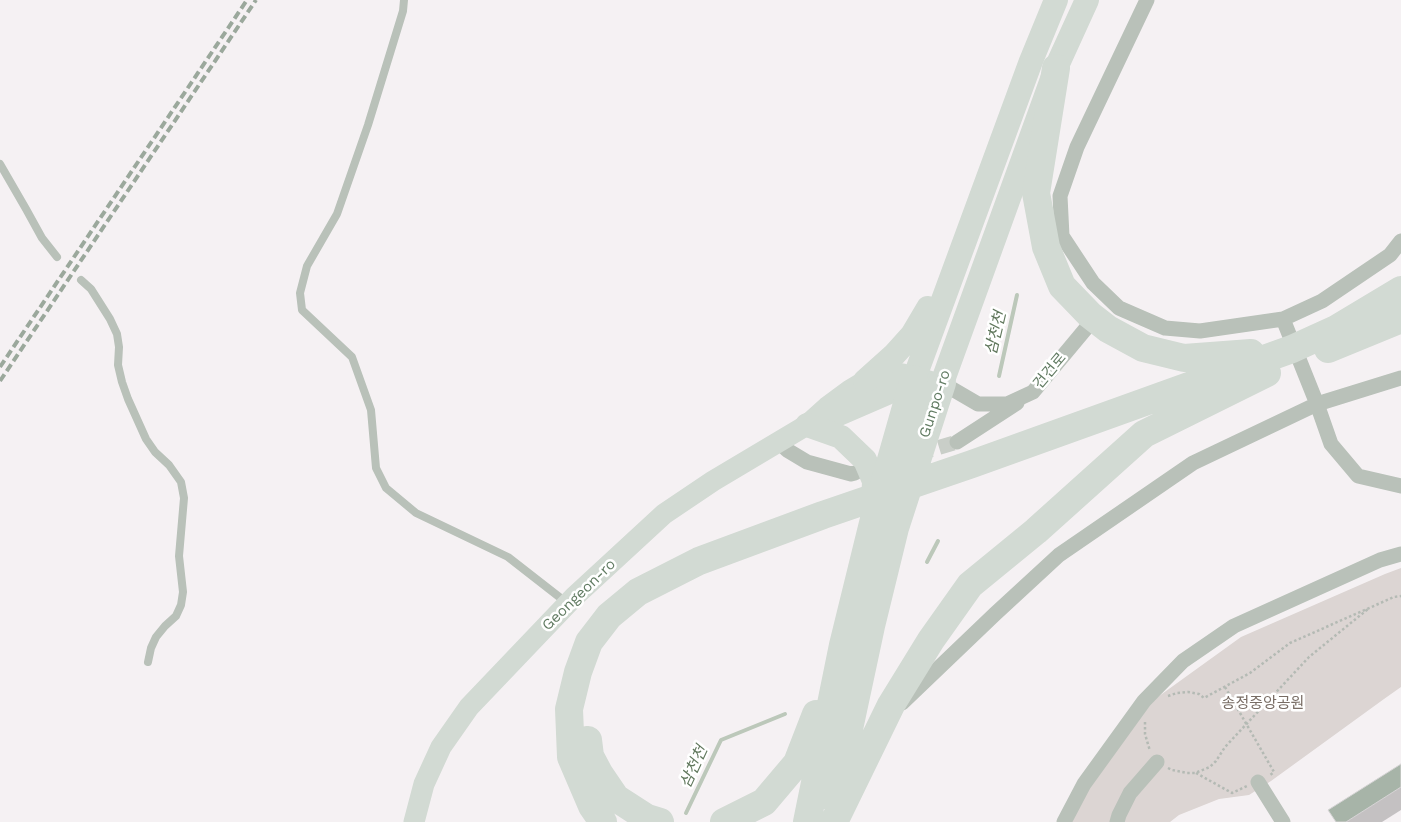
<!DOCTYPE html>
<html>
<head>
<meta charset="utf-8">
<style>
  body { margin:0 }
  canvas { display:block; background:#f5f1f3 }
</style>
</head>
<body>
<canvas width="1401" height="822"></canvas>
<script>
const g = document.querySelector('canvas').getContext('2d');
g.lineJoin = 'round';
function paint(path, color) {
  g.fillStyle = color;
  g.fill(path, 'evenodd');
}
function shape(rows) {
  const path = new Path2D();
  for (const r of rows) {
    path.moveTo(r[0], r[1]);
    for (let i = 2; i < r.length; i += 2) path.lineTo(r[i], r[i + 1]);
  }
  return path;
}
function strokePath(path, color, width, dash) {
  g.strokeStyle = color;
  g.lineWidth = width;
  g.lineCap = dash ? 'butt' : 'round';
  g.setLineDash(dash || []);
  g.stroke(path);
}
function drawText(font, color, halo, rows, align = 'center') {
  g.font = font + ' "Work Sans","Noto Sans KR",sans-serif';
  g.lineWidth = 5;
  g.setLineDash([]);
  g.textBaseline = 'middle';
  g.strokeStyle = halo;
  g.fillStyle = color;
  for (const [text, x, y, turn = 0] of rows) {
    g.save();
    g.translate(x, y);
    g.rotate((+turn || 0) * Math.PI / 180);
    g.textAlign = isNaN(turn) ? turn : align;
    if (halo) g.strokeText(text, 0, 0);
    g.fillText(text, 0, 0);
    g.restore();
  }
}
paint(shape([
  [1401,568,1401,687,1384,699,1271,781,1249,795,1219,799,1179,815,1170,822,1070,822,1087,789,1148,704,1241,637,1385,574]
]), '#dcd5d3');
paint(shape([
  [1401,765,1401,810,1382,822,1337,822]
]), '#0003');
strokePath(shape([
  [999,376,1017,295],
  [927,562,938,541],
  [686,813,721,740,785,714]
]), '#bcc8ba', 4);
const building = shape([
  [1401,764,1401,787,1346,822,1336,822,1328,810,1401,764]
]);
paint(building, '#a7b4a8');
strokePath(building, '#d6d4d5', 1);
strokePath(shape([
  [917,454,957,442]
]), '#c9cec8', 15, [15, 8]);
strokePath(shape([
  [1225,687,1274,772,1270,775],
  [1168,696,1177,693,1188,692,1199,694,1204,698,1250,673,1290,643,1394,597,1401,596],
  [1145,722,1145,734,1150,751],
  [1168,768,1172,770,1187,773,1195,773,1210,767,1216,761,1225,747,1309,657,1368,609],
  [1196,773,1232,793,1247,786]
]), '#b4bab4', 2.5, [2.5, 2.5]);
strokePath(shape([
  [404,0,403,11,368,125,337,214,307,266,300,293,302,310,352,357,371,410,376,468,386,488,416,513,508,557,567,603],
  [0,164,26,209,42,238,57,257],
  [81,280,91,289,110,319,117,334,119,347,118,365,122,382,128,399,146,439,155,452,169,465,181,482,184,498,179,556,183,592,181,605,176,616,165,626,156,637,151,648,148,662]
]), '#b9c1b9', 8);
strokePath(shape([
  [1147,0,1077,147,1060,196,1062,236,1093,283,1119,308,1165,328,1200,331,1283,319,1322,301,1390,255,1401,241],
  [1283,319,1317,404,1331,444,1358,476,1401,486],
  [942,383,978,404,1007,404,1033,392,1098,314],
  [779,442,787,450,807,462,851,474,855,473],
  [957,442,1017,403],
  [902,703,995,614,1059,555,1193,463,1317,404,1401,378],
  [1258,782,1283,822],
  [1064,822,1084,784,1144,701,1183,661,1234,626,1380,560,1401,554],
  [1117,822,1119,815,1130,793,1157,762]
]), '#b9c1b9', 15);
strokePath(shape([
  [815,424,826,421,893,392,914,379],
  [414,822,424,784,441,747,469,707,574,597,664,514,713,481,807,425,827,407,850,390,865,381,886,374,903,374,914,379,929,381]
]), '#d2dad3', 21);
strokePath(shape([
  [914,379,1031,61,1056,0],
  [865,381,894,355,912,335,928,308],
  [942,383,1056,68,1087,0],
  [807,425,841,437,865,460,874,481,873,507]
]), '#d2dad3', 24);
strokePath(shape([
  [1056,68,1036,193,1046,247,1062,286,1090,315,1108,329,1143,348,1184,358,1251,353],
  [1328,349,1401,319],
  [588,740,590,756,599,773,616,798,647,818,660,822],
  [834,799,871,626,895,528,942,383],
  [603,822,592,806,571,757,569,709,578,672,589,642,609,616,638,592,699,561,823,515,972,464,1292,349,1336,329,1401,290],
  [724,822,764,802,797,763,816,714],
  [807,822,843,645,873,523,914,379],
  [834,822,891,705,931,640,970,585,1036,531,1144,434,1267,373]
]), '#d2dad3', 28);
strokePath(shape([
  [0,367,247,0],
  [0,381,256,0]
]), '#9ba89c', 4, [8, 4]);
drawText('15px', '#617b62', '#fff', [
  ["건건로",1050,371,-50],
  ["Gunpo-ro",935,404,-72],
  ["Geongeon-ro",579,595,-44]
]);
drawText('15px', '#786c64', '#fff', [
  ["송정중앙공원",1263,704]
]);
drawText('italic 16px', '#60775c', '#fff', [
  ["삼천천",996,333,-77],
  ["삼천천",694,767,-65]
]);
</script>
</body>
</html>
